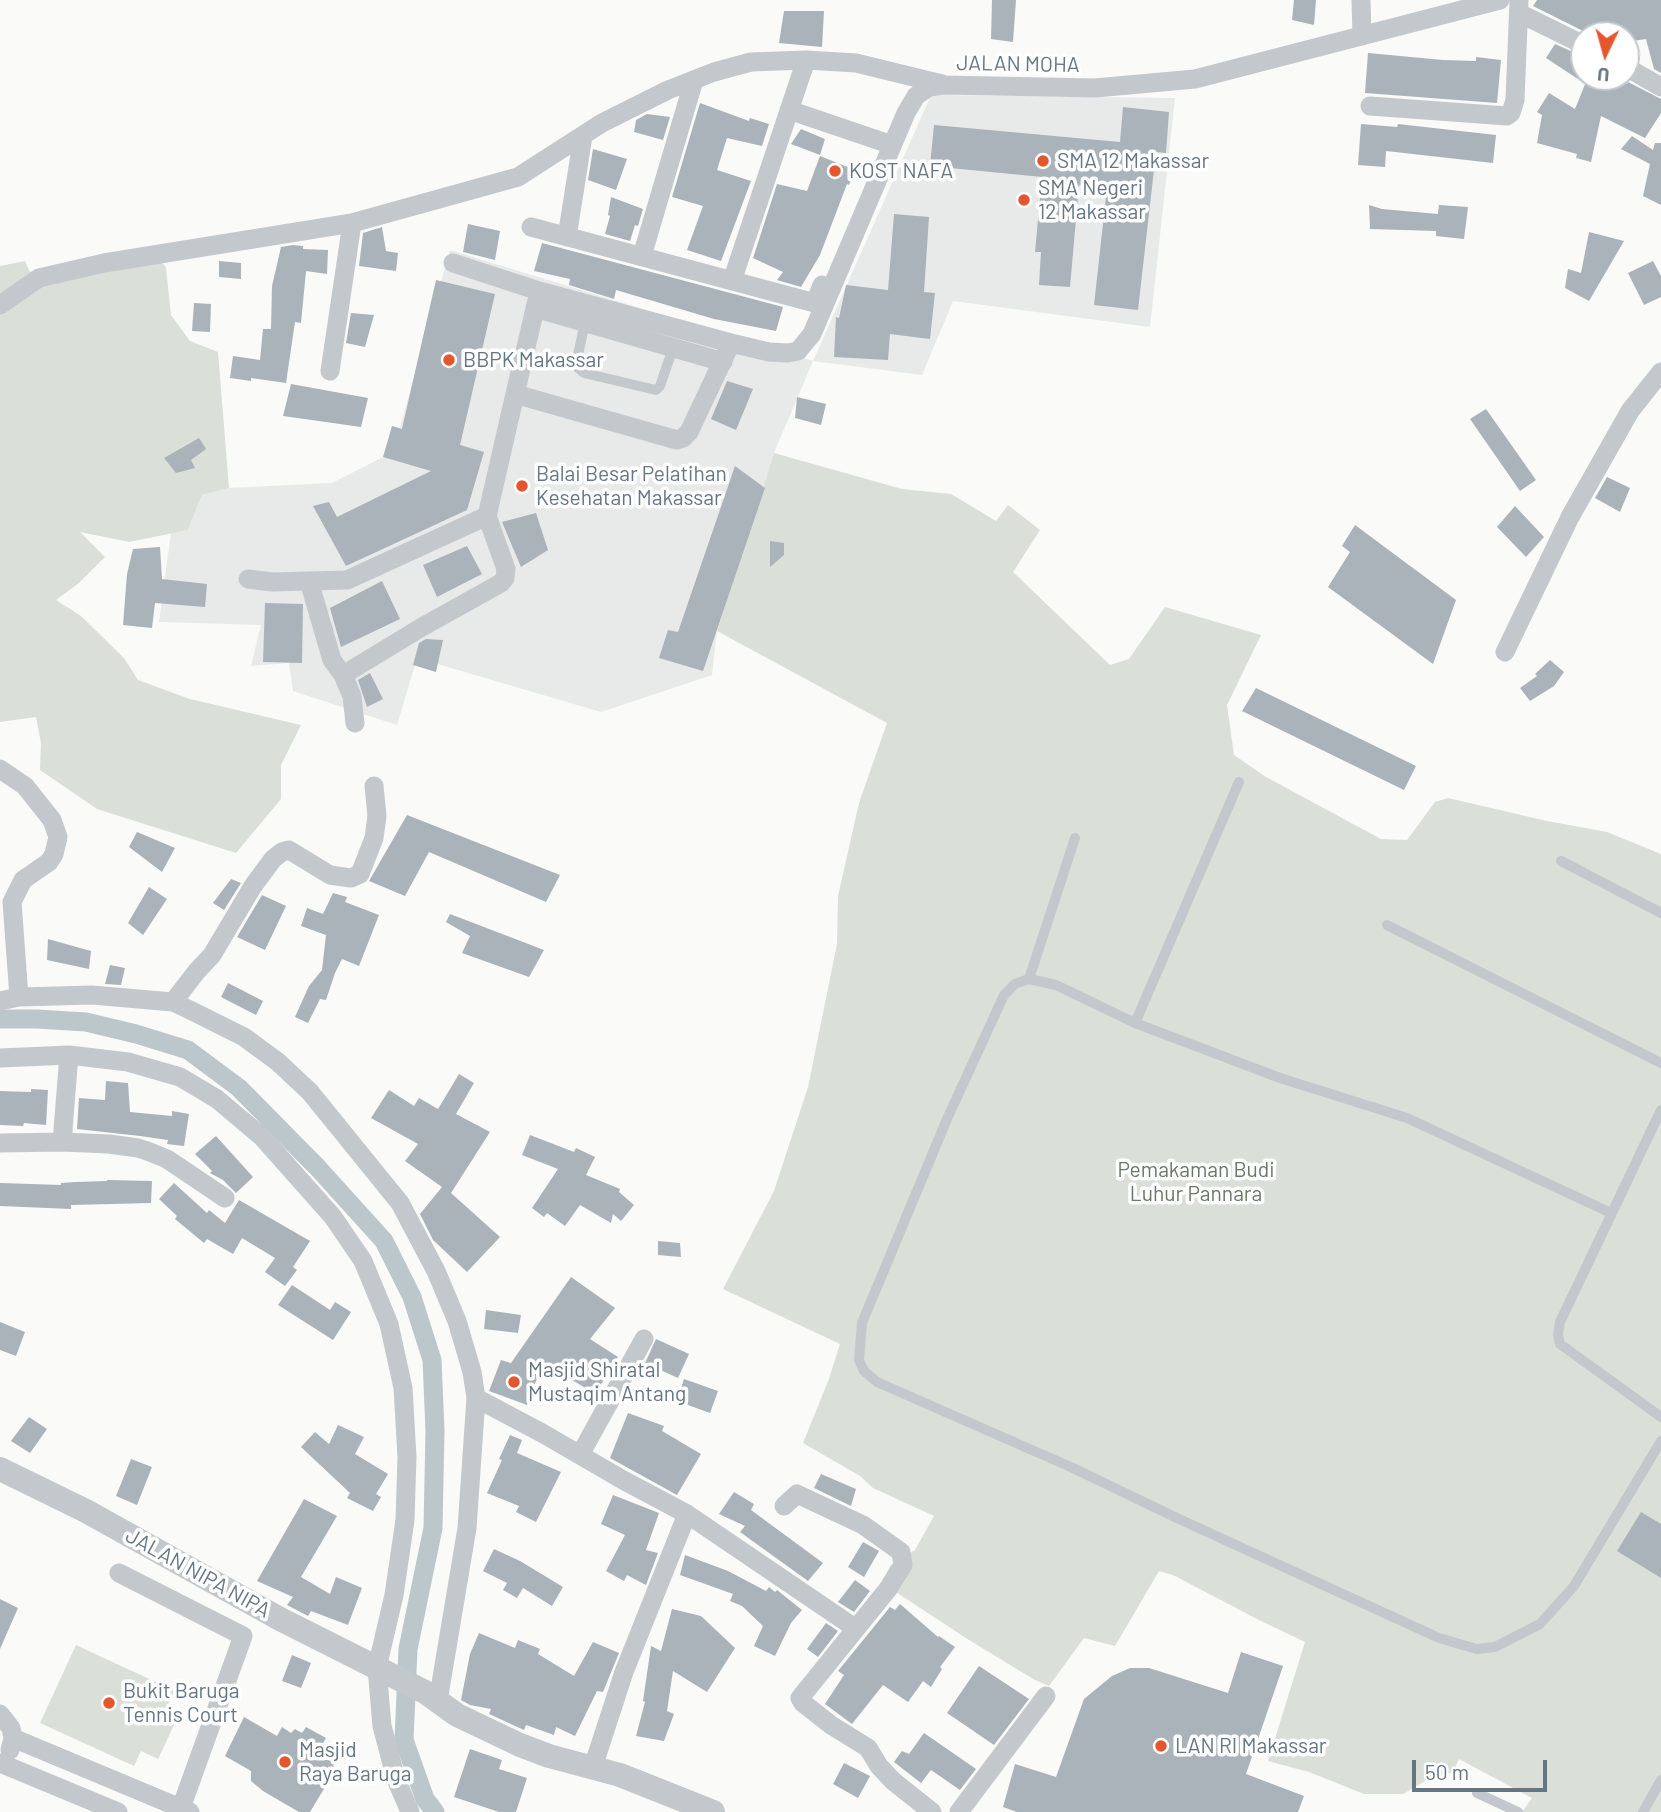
<!DOCTYPE html>
<html>
<head>
<meta charset="utf-8">
<style>
  body { margin:0 }
  #map { position:relative; width:1661px; height:1812px; overflow:hidden; background:#fafaf8; font-family:Barlow,sans-serif }
  canvas { display:block }
  .north { position:absolute; left:1570px; top:21px; width:70px; height:70px; box-sizing:border-box; background:#fff; border:2px solid #c1c8cd; border-radius:50%; rotate:185deg; font-size:19px; font-weight:700; line-height:28px; text-align:center; color:#657683 }
  .north::after { content:''; display:block; margin:auto; width:24px; height:32px; background:#e4572e; clip-path:polygon(50% 0,100% 100%,50% 72%,0 100%) }
  .scale { position:absolute; left:1412px; top:1760px; width:135px; height:32px; box-sizing:border-box; border:4px solid #657683; border-top:0; padding-left:9px; font-size:21px; line-height:24px; white-space:nowrap; color:#657683; -webkit-text-stroke:5px #fff; paint-order:stroke }
</style>
</head>
<body>
<div id="map">
<canvas width="1661" height="1812"></canvas>
<div class="north">U</div>
<div class="scale">50 m</div>
</div>
<script>
const g = document.querySelector('canvas').getContext('2d');
g.lineJoin = 'round';
function paint(path, color) {
  g.fillStyle = color;
  g.fill(path, 'evenodd');
}
function shape(rows) {
  const path = new Path2D();
  for (const r of rows) {
    path.moveTo(r[0], r[1]);
    for (let i = 2; i < r.length; i += 2) path.lineTo(r[i], r[i + 1]);
  }
  return path;
}
function strokePath(path, color, width, dash) {
  g.strokeStyle = color;
  g.lineWidth = width;
  g.lineCap = dash ? 'butt' : 'round';
  g.setLineDash(dash || []);
  g.stroke(path);
}
function drawText(font, color, halo, rows, align = 'center') {
  g.font = font + ' Barlow,sans-serif';
  g.lineWidth = 7;
  g.setLineDash([]);
  g.textBaseline = 'middle';
  g.strokeStyle = halo;
  g.fillStyle = color;
  for (const [text, x, y, turn = 0] of rows) {
    g.save();
    g.translate(x, y);
    g.rotate((+turn || 0) * Math.PI / 180);
    g.textAlign = isNaN(turn) ? turn : align;
    if (halo) g.strokeText(text, 0, 0);
    g.fillText(text, 0, 0);
    g.restore();
  }
}
paint(shape([
  [931,95,1175,98,1150,327,953,301,922,375,813,361,774,453,717,631,712,675,601,712,417,658,397,725,293,691,289,663,251,666,261,625,159,622,171,533,188,530,202,495,229,488,332,483,393,452,450,250,813,361]
]), '#e8e9e9');
paint(shape([
  [151,246,166,268,171,315,190,341,218,352,229,488,202,495,188,530,129,542,80,532,105,557,79,583,56,600,81,616,124,658,138,680,190,699,301,725,281,765,281,799,236,853,97,809,40,770,41,743,36,717,0,722,0,266,25,261,30,272],
  [774,453,902,489,951,494,996,521,1008,505,1040,530,1013,572,1110,665,1129,659,1165,607,1261,635,1227,705,1234,755,1266,777,1381,839,1407,840,1435,802,1448,798,1547,821,1607,832,1661,854,1661,1812,1522,1812,1532,1798,1459,1759,1453,1772,1425,1781,1403,1794,1364,1794,1309,1772,1268,1761,1305,1642,1257,1619,1173,1575,1159,1571,1115,1646,1084,1638,1049,1686,1035,1680,969,1640,882,1583,890,1566,915,1550,934,1516,873,1488,860,1476,803,1443,829,1379,840,1344,723,1289,774,1191,808,1087,837,944,838,896,859,803,887,723,717,631],
  [76,1645,175,1691,164,1714,176,1721,158,1759,141,1751,134,1766,40,1723]
]), '#dadfd7');
strokePath(shape([
  [0,1019,37,1019,86,1022,136,1034,188,1050,239,1088,318,1168,384,1241,412,1297,432,1360,435,1431,433,1528,408,1649,404,1740,425,1799,435,1812]
]), '#bbc7cb', 19);
paint(shape([
  [992,0,1016,0,1013,42,991,39],
  [1294,0,1316,0,1314,25,1292,20],
  [1537,0,1661,0,1661,73,1654,69,1646,39,1626,42,1626,35,1591,35,1533,6],
  [784,11,824,11,822,47,779,43],
  [1555,44,1584,57,1584,83,1546,58],
  [1368,53,1443,60,1476,61,1476,57,1501,60,1497,103,1365,93],
  [1588,77,1611,77,1627,84,1628,82,1661,99,1661,113,1645,138,1601,116,1591,162,1576,158,1577,154,1537,143,1542,115,1537,112,1549,93,1575,109],
  [700,103,749,121,750,118,769,124,762,146,727,138,717,170,751,181,721,261,687,250,703,206,672,197],
  [1123,107,1169,112,1166,153,1156,152,1138,310,1094,305,1107,188,1079,185,1070,287,1039,285,1041,252,1035,252,1042,177,930,166,934,125,1120,142],
  [647,114,670,117,663,140,634,132,636,120],
  [1361,124,1397,127,1398,124,1496,135,1493,163,1386,151,1385,167,1358,165],
  [801,129,825,139,820,155,791,144],
  [1632,136,1653,150,1655,143,1661,143,1661,205,1643,196,1650,164,1621,149],
  [593,149,627,159,616,190,588,180],
  [820,156,855,170,849,185,847,184,820,255,801,287,777,280,783,272,753,258,777,184,807,191],
  [611,197,643,209,638,226,635,225,630,241,605,234,610,216,608,215],
  [1369,205,1382,209,1438,214,1439,205,1468,207,1464,239,1436,236,1436,231,1370,229],
  [894,214,929,217,924,292,935,293,930,339,890,334,888,360,834,357,836,317,839,318,846,285,888,290],
  [468,224,500,231,495,260,463,252],
  [382,227,386,251,398,253,396,271,359,266,363,233],
  [1589,232,1624,241,1589,301,1565,288,1568,269,1581,273],
  [542,243,783,307,776,331,714,319,616,290,614,299,569,285,570,279,534,271],
  [293,245,303,246,303,249,328,250,327,274,306,271,301,323,295,322,286,383,251,378,251,381,230,378,233,356,260,360,263,329,271,329,272,286,281,247],
  [219,261,241,263,241,279,219,277],
  [1653,261,1661,276,1661,297,1644,305,1628,273],
  [436,280,495,294,460,445,484,452,467,510,346,566,313,506,329,502,337,517,431,471,383,457,392,426,402,429],
  [194,303,211,304,210,332,192,331],
  [351,313,374,315,365,347,346,343],
  [727,381,753,389,736,430,711,419],
  [291,384,368,398,361,427,283,416],
  [797,397,826,404,821,425,795,418],
  [1486,409,1536,480,1520,491,1470,419],
  [199,438,206,449,191,460,195,468,176,473,164,458],
  [735,466,765,488,703,671,659,658,668,630,678,632],
  [1607,477,1630,488,1620,512,1595,498],
  [1515,506,1544,537,1526,557,1497,527],
  [536,513,548,550,521,567,502,522],
  [1355,525,1456,600,1433,664,1328,587,1350,552,1342,546],
  [770,541,784,543,784,555,770,567],
  [467,546,482,574,437,597,423,565],
  [160,547,162,579,207,584,205,607,155,603,152,628,123,625,127,574,133,549],
  [382,581,400,619,341,647,330,608],
  [265,603,303,604,302,663,263,662],
  [426,639,443,640,436,672,413,665,419,643],
  [1550,660,1564,672,1554,686,1530,701,1520,688,1537,676,1535,674],
  [370,673,383,699,367,707,358,680],
  [1256,688,1416,766,1404,790,1242,711],
  [407,815,560,875,546,902,429,852,405,896,369,881],
  [137,832,175,848,162,872,129,847],
  [231,879,241,883,224,910,213,903],
  [149,887,167,899,143,935,128,923],
  [333,893,347,897,345,902,379,915,359,966,342,959,335,973,326,1000,320,999,308,1023,295,1017,309,986,322,970,326,935,301,926,307,908,323,914],
  [262,895,286,906,265,950,237,937],
  [450,914,544,950,529,977,462,953,470,936,446,922],
  [48,939,91,951,89,969,47,960],
  [110,965,125,968,121,985,105,984],
  [228,983,263,1001,256,1015,221,997],
  [459,1074,474,1083,456,1114,490,1132,451,1193,500,1237,467,1272,433,1240,420,1214,442,1187,405,1161,418,1144,371,1118,389,1090,414,1106,419,1098,438,1109],
  [106,1081,128,1083,130,1112,172,1116,172,1111,189,1114,184,1146,167,1144,168,1140,140,1136,77,1129,79,1098,105,1100],
  [31,1089,48,1090,46,1125,24,1123,23,1126,0,1125,0,1091,31,1092],
  [530,1135,574,1152,576,1148,595,1157,586,1175,620,1189,619,1192,634,1205,621,1221,613,1214,611,1223,580,1205,565,1226,547,1213,544,1217,532,1208,558,1169,522,1155],
  [216,1136,253,1177,236,1193,223,1180,210,1173,212,1171,195,1154],
  [107,1180,152,1181,151,1203,71,1205,71,1209,0,1206,0,1183,61,1185,61,1183,76,1182,107,1181],
  [174,1183,207,1213,209,1210,225,1223,239,1200,310,1241,293,1267,297,1270,285,1286,265,1272,275,1258,242,1238,233,1254,207,1239,204,1243,175,1219,177,1216,159,1199],
  [658,1241,680,1243,681,1257,658,1255],
  [571,1277,615,1308,590,1339,618,1357,595,1394,543,1362,527,1405,489,1391,501,1360,511,1363],
  [292,1285,330,1310,335,1302,351,1312,333,1340,278,1305],
  [486,1310,521,1315,518,1333,484,1329],
  [0,1322,25,1332,16,1356,0,1350],
  [656,1339,689,1354,678,1378,645,1363],
  [684,1379,718,1391,710,1413,677,1401],
  [628,1413,664,1426,662,1431,701,1454,677,1495,610,1458],
  [29,1417,47,1429,30,1453,11,1441],
  [338,1425,364,1437,355,1454,388,1474,376,1494,381,1497,373,1511,347,1498,350,1493,301,1447,315,1432,329,1444],
  [510,1435,522,1440,517,1453,561,1472,536,1522,516,1512,519,1506,487,1493,502,1460,499,1459],
  [131,1459,152,1467,137,1505,116,1496],
  [821,1474,856,1489,851,1506,814,1488],
  [734,1492,754,1504,751,1510,823,1563,808,1581,740,1532,745,1526,719,1514],
  [613,1495,659,1513,646,1550,658,1553,646,1585,627,1575,624,1581,606,1571,625,1535,601,1524],
  [304,1499,337,1516,301,1577,330,1594,336,1577,362,1588,348,1625,311,1611,308,1616,287,1605,293,1597,257,1581],
  [1641,1512,1661,1524,1661,1578,1617,1551],
  [863,1542,879,1551,864,1577,848,1567],
  [494,1549,520,1561,563,1587,552,1606,523,1588,517,1598,503,1590,507,1583,483,1571],
  [685,1555,728,1571,766,1591,769,1587,775,1592,777,1590,802,1610,791,1623,775,1656,754,1646,763,1626,742,1606,730,1601,733,1594,680,1575],
  [855,1580,870,1591,854,1612,838,1602],
  [0,1599,18,1608,0,1649],
  [900,1604,938,1637,939,1636,955,1647,940,1667,942,1669,931,1687,923,1681,908,1702,883,1685,852,1724,825,1704,844,1675,838,1671,890,1607,895,1610],
  [672,1609,701,1616,735,1648,707,1692,673,1671,667,1711,674,1714,664,1741,636,1736,645,1702,643,1701,651,1646,661,1651],
  [826,1623,838,1631,818,1657,807,1649],
  [479,1633,515,1648,518,1640,540,1649,538,1654,574,1676,593,1642,619,1653,603,1692,597,1691,575,1736,556,1727,554,1735,526,1725,524,1730,489,1714,491,1709,470,1705,461,1700,470,1654],
  [1241,1652,1283,1666,1246,1774,1304,1796,1298,1812,1017,1812,1003,1807,1015,1764,1056,1777,1084,1699,1112,1676,1130,1668,1149,1668,1228,1693],
  [292,1655,311,1663,301,1688,282,1681],
  [979,1666,1029,1699,994,1745,947,1713],
  [244,1717,277,1736,282,1727,291,1733,295,1729,302,1733,306,1727,326,1738,322,1745,333,1752,331,1754,338,1758,333,1766,336,1769,310,1812,299,1812,263,1791,251,1781,251,1771,225,1756],
  [924,1733,976,1769,960,1790,931,1770,921,1783,894,1762,902,1751,909,1754],
  [470,1749,502,1760,499,1769,527,1778,516,1812,499,1812,454,1797],
  [844,1763,870,1776,858,1798,833,1784]
]), '#aab3b9');
strokePath(shape([
  [585,323,577,359,577,367,584,373,656,390,660,386,673,348],
  [1561,861,1661,913],
  [1387,925,1661,1063],
  [1029,979,1075,838],
  [1135,1023,1239,782],
  [1661,1110,1560,1322,1558,1334,1560,1344,1661,1417],
  [1611,1213,1407,1118,1280,1078,1135,1023,1056,985,1029,979,1015,984,1004,995,947,1119,862,1323,859,1360,864,1371,877,1382,1073,1468,1179,1519,1439,1638,1477,1649,1495,1647,1540,1624,1574,1586,1661,1441],
  [1477,1793,1518,1812],
  [1643,1812,1661,1780]
]), '#c3c8cc', 10);
strokePath(shape([
  [1361,0,1362,36],
  [1519,13,1584,45],
  [1626,67,1661,87],
  [1370,106,1507,116,1511,113,1515,100,1519,0],
  [789,110,892,145],
  [531,227,815,303,822,285],
  [567,237,583,136],
  [642,256,694,80],
  [453,263,539,291,731,343,769,352,788,353,798,351,812,334,906,113,916,96,929,87,943,85,1095,88,1195,79,1500,0],
  [732,281,806,60],
  [0,305,39,278,104,263,352,223,518,177,602,123,668,90,714,72,751,62,806,60,856,63,942,84],
  [535,308,723,362],
  [330,371,352,223],
  [515,394,538,296],
  [248,579,272,582,347,580,487,516],
  [309,581,332,660,343,675,352,696,355,723],
  [1505,652,1570,517,1630,411,1661,372],
  [343,675,422,627,501,583,505,578,506,569,487,516,515,394,677,440,683,438,689,432,731,343],
  [0,769,25,786,52,820,58,837,54,854,49,862,23,880,12,902,19,997],
  [0,1001,19,997,92,995,173,1002,192,1011,244,1037,278,1062,310,1092,400,1203,436,1271,457,1321,472,1372,476,1398,467,1528,438,1701],
  [173,1002,197,971,212,955,253,886,273,859,282,852,289,850,330,875,351,878,360,874,374,838,377,816,374,786],
  [69,1055,62,1142,109,1144,138,1148,150,1152,167,1159,225,1198],
  [0,1058,69,1055,128,1062,180,1077,217,1099,262,1137,333,1217,363,1261,389,1324,403,1388,407,1457,405,1520,394,1595,377,1668,382,1726,396,1779,410,1812],
  [0,1143,62,1142],
  [476,1398,542,1433,623,1480,687,1514,855,1628],
  [580,1455,644,1339],
  [784,1506,797,1494,863,1525,901,1552,903,1565,888,1589,800,1698,803,1703,831,1725,868,1748,879,1766,893,1781,932,1812],
  [119,1573,243,1636,181,1808],
  [0,1714,11,1728,13,1738,10,1750],
  [13,1738,190,1812],
  [0,1763,118,1812],
  [593,1767,624,1672,687,1514],
  [959,1812,1046,1696]
]), '#c3c8cc', 19);
strokePath(shape([
  [0,1469,86,1511,280,1619,425,1692,457,1715,520,1745,549,1756,620,1775,713,1812]
]), '#c3c8cc', 24);
for (const [x, y, r, color] of [
  [1043,161,7,"#e4572e"],
  [835,171,7,"#e4572e"],
  [1024,200,7,"#e4572e"],
  [449,360,7,"#e4572e"],
  [522,486,7,"#e4572e"],
  [514,1382,7,"#e4572e"],
  [109,1703,7,"#e4572e"],
  [1161,1746,7,"#e4572e"],
  [285,1762,7,"#e4572e"]
]) {
  const dot = new Path2D();
  dot.arc(x, y, r, 0, 2 * Math.PI);
  g.fillStyle = color;
  g.fill(dot);
  strokePath(dot, '#fff', 2.5);
}
drawText('21px', '#657683', '#fff', [
  ["JALAN MOHA",1018,64,1],
  ["JALAN NIPA NIPA",198,1573,29]
]);
drawText('21px', '#657683', '#fff', [
  ["SMA 12 Makassar",1057,161],
  ["KOST NAFA",849,171],
  ["SMA Negeri",1038,188],
  ["12 Makassar",1038,212],
  ["BBPK Makassar",463,360],
  ["Balai Besar Pelatihan",536,474],
  ["Kesehatan Makassar",536,498],
  ["Masjid Shiratal",528,1370],
  ["Mustaqim Antang",528,1394],
  ["Bukit Baruga",123,1691],
  ["Tennis Court",123,1715],
  ["LAN RI Makassar",1175,1746],
  ["Masjid",299,1750],
  ["Raya Baruga",299,1774]
], 'left');
drawText('21px', '#687a64', '#fff', [
  ["Pemakaman Budi",1196,1170],
  ["Luhur Pannara",1196,1194]
]);
</script>
</body>
</html>
